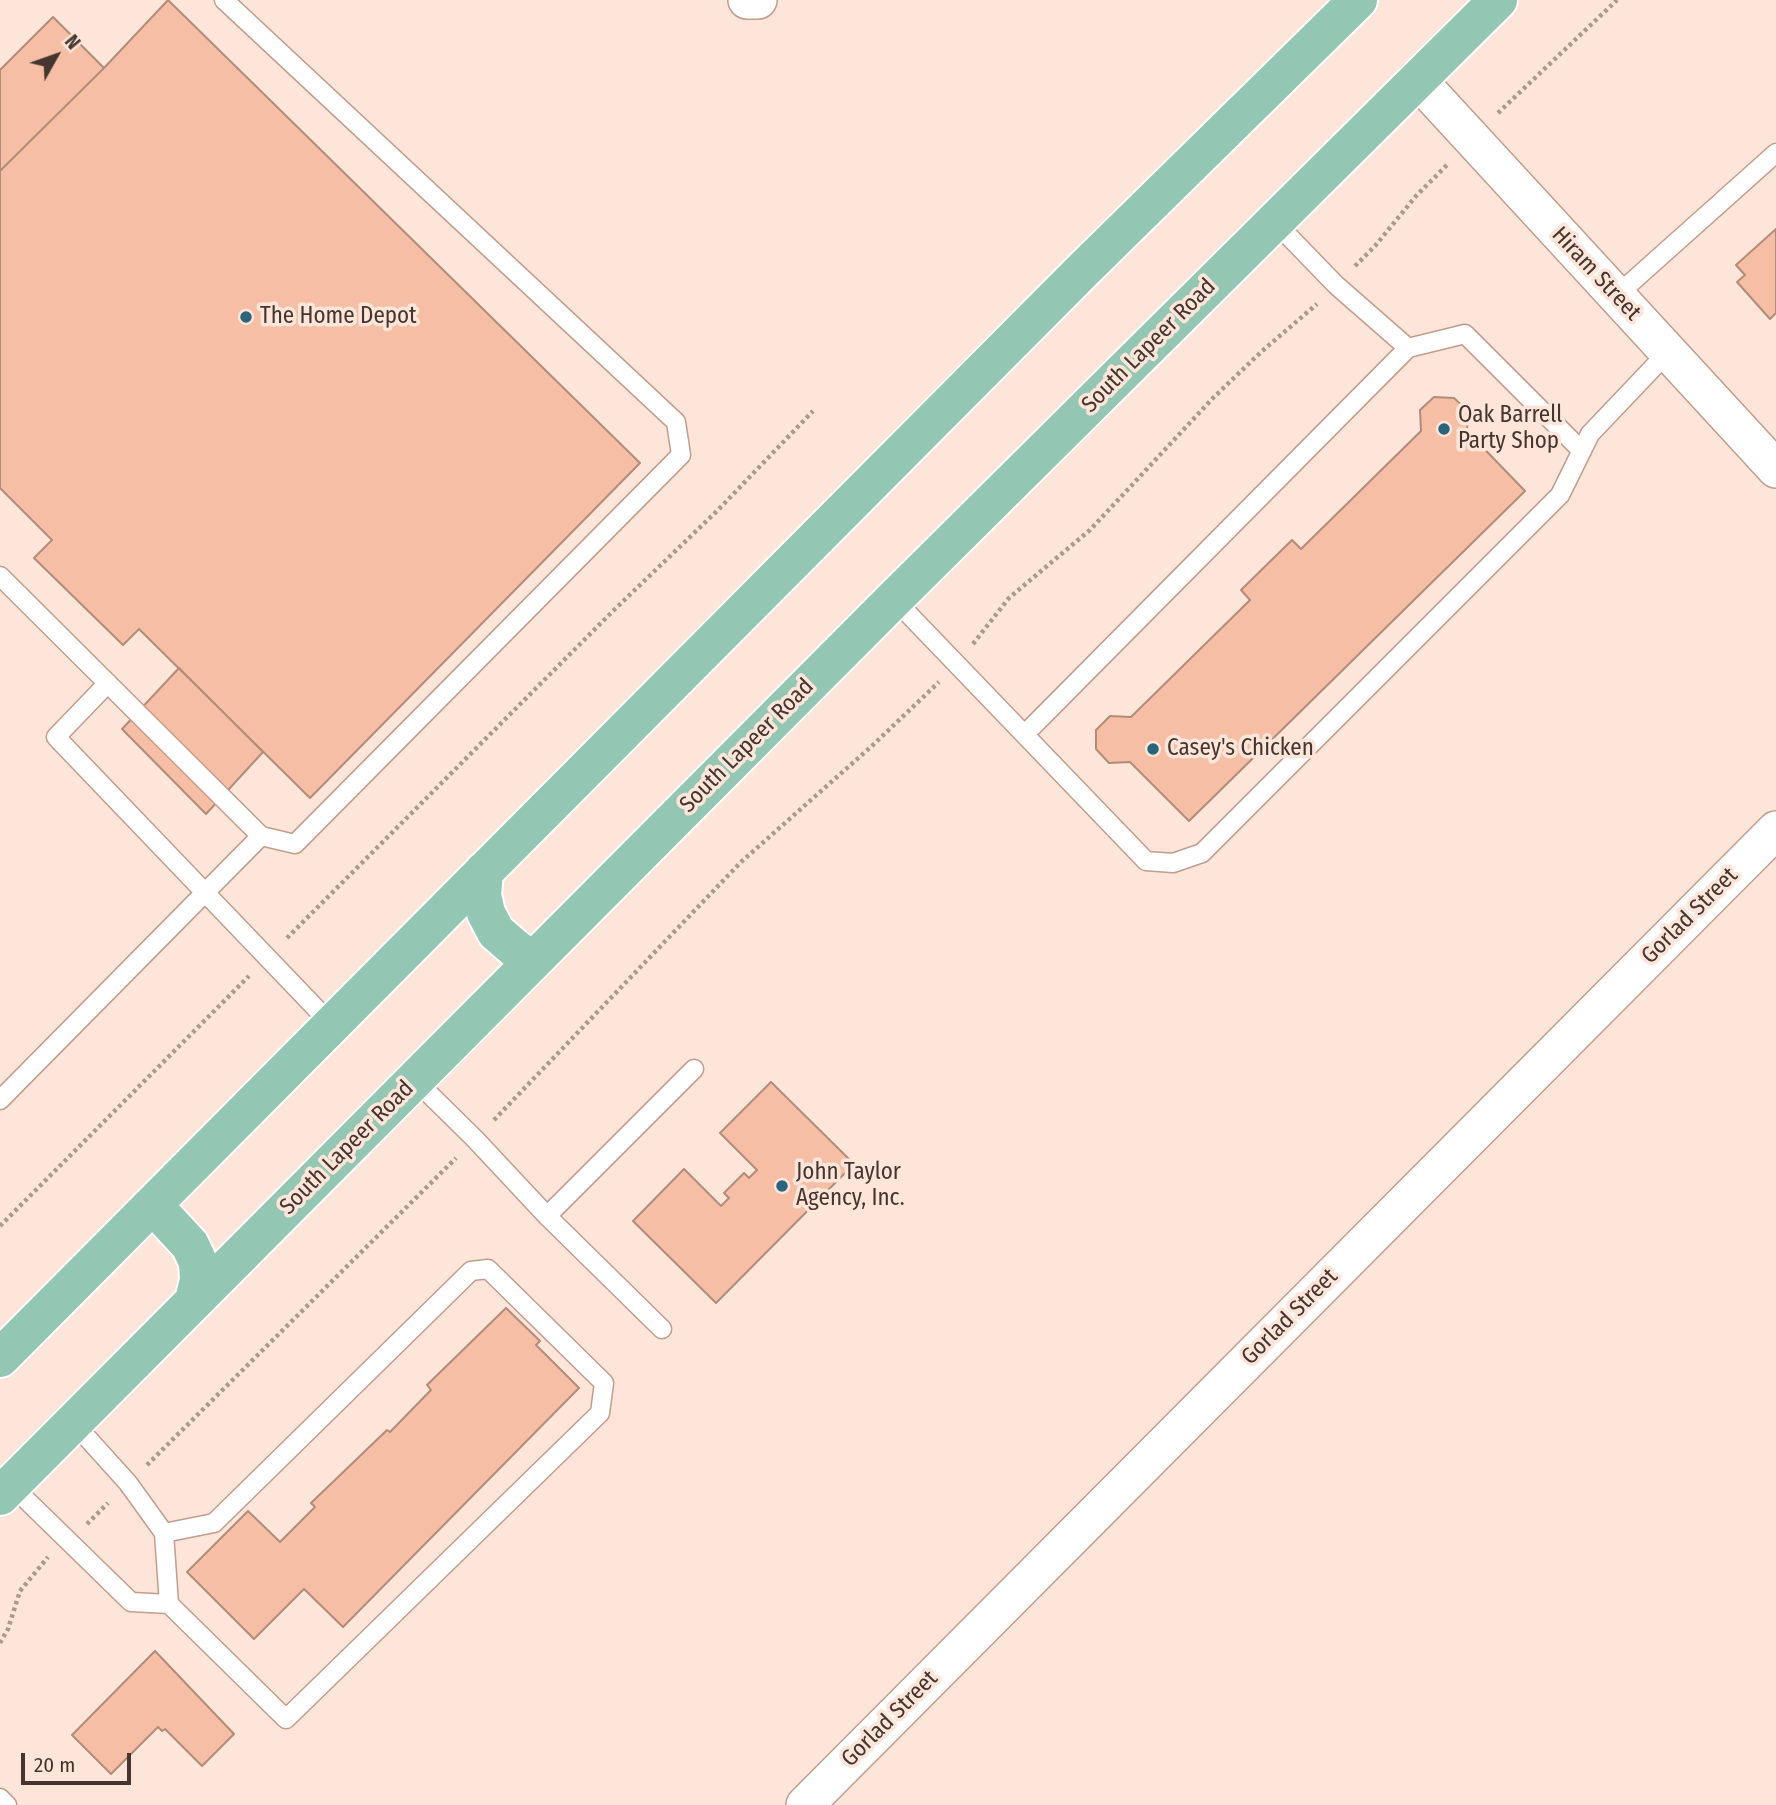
<!DOCTYPE html>
<html>
<head>
<meta charset="utf-8">
<style>
  body { margin:0 }
  #map { position:relative; width:1776px; height:1805px; overflow:hidden; background:#fee5da; font-family:"Fira Sans Condensed",sans-serif }
  canvas { display:block }
  .north { position:absolute; left:21px; top:21px; width:70px; height:70px; -webkit-text-stroke:5px #fee5da; paint-order:stroke; rotate:50deg; font-size:19px; font-weight:700; line-height:28px; text-align:center; color:#45352e }
  .north::after { content:''; display:block; margin:auto; width:24px; height:32px; background:#45352e; clip-path:polygon(50% 0,100% 100%,50% 72%,0 100%) }
  .scale { position:absolute; left:21px; top:1753px; width:110px; height:32px; box-sizing:border-box; border:4px solid #45352e; border-top:0; padding-left:9px; font-size:21px; line-height:24px; white-space:nowrap; color:#45352e; -webkit-text-stroke:5px #fee5da; paint-order:stroke }
</style>
</head>
<body>
<div id="map">
<canvas width="1776" height="1805"></canvas>
<div class="north">N</div>
<div class="scale">20 m</div>
</div>
<script>
const g = document.querySelector('canvas').getContext('2d');
g.lineJoin = 'round';
function paint(path, color) {
  g.fillStyle = color;
  g.fill(path, 'evenodd');
}
function shape(rows) {
  const path = new Path2D();
  for (const r of rows) {
    path.moveTo(r[0], r[1]);
    for (let i = 2; i < r.length; i += 2) path.lineTo(r[i], r[i + 1]);
  }
  return path;
}
function strokePath(path, color, width, dash) {
  g.strokeStyle = color;
  g.lineWidth = width;
  g.lineCap = dash ? 'butt' : 'round';
  g.setLineDash(dash || []);
  g.stroke(path);
}
function drawText(font, color, halo, rows, align = 'center') {
  g.font = font + ' "Fira Sans Condensed",sans-serif';
  g.lineWidth = 7;
  g.setLineDash([]);
  g.textBaseline = 'middle';
  g.strokeStyle = halo;
  g.fillStyle = color;
  for (const [text, x, y, turn = 0] of rows) {
    g.save();
    g.translate(x, y);
    g.rotate((+turn || 0) * Math.PI / 180);
    g.textAlign = isNaN(turn) ? turn : align;
    if (halo) g.strokeText(text, 0, 0);
    g.fillText(text, 0, 0);
    g.restore();
  }
}
const building = shape([
  [168,0,640,463,310,798,139,629,123,645,34,558,52,540,0,488,0,171,104,68,168,0],
  [53,17,104,68,0,171,0,70,53,17],
  [1776,229,1776,313,1770,319,1737,282,1745,275,1736,265,1776,229],
  [1434,397,1454,398,1468,411,1467,431,1525,491,1189,821,1130,762,1109,763,1096,749,1096,730,1110,716,1131,717,1250,600,1241,590,1292,540,1301,549,1421,431,1420,410,1434,397],
  [179,668,263,752,206,814,122,729,179,668],
  [771,1082,854,1164,716,1303,633,1221,684,1169,721,1206,729,1198,724,1193,744,1173,749,1178,757,1170,720,1133,771,1082],
  [506,1308,540,1341,536,1345,579,1388,343,1627,304,1589,254,1639,187,1572,248,1511,280,1542,315,1507,311,1503,387,1430,390,1432,431,1390,427,1385,506,1308],
  [155,1651,234,1734,202,1766,165,1729,162,1731,158,1727,111,1774,72,1735,155,1651]
]);
paint(building, '#f6bfa5');
strokePath(building, '#b28c7a', 2);
const lane = shape([
  [1274,221,1336,285,1408,348,1465,334,1582,451],
  [1616,296,1776,153],
  [0,576,261,836,295,844,681,455,676,422,224,0],
  [894,599,1146,861,1173,863,1202,853,1560,495,1590,434,1668,352],
  [108,683,56,737,331,1024],
  [1025,734,1408,348],
  [414,1079,475,1139,547,1216,662,1329],
  [0,1100,261,836],
  [547,1216,694,1069],
  [11,1485,131,1602,169,1604,286,1719,600,1413,604,1383,488,1269,471,1271,214,1523,164,1533,128,1483,73,1422],
  [164,1533,169,1604],
  [0,1798,7,1805]
]);
const street = shape([
  [747,0,758,0],
  [1417,79,1776,469],
  [805,1805,1776,830]
]);
const primary = shape([
  [484,871,482,895,486,913,496,932,518,951,535,959],
  [149,1208,165,1218,190,1245,198,1262,199,1280,194,1301],
  [0,1358,1083,270,1358,0],
  [0,1496,894,599,1498,0]
]);
strokePath(lane, '#c39c8b', 21);
strokePath(street, '#c39c8b', 40);
strokePath(primary, '#fff', 42);
strokePath(shape([
  [1498,113,1617,0],
  [1355,266,1375,246,1416,196,1448,164],
  [973,644,1009,598,1090,530,1213,398,1261,352,1317,304],
  [287,938,614,610,718,510,813,411],
  [494,1120,741,862,873,745,939,682],
  [0,1226,249,976],
  [147,1465,456,1158],
  [87,1524,108,1503],
  [0,1643,8,1629,20,1591,48,1557]
]), '#ad988f', 4.5, [3.5, 3.5]);
strokePath(lane, '#fff', 18);
strokePath(street, '#fff', 37);
strokePath(primary, '#93c7b3', 38);
for (const [x, y, r, color] of [
  [246,317,7,"#29667d"],
  [1444,429,7,"#29667d"],
  [1153,749,7,"#29667d"],
  [782,1186,7,"#29667d"]
]) {
  const dot = new Path2D();
  dot.arc(x, y, r, 0, 2 * Math.PI);
  g.fillStyle = color;
  g.fill(dot);
  strokePath(dot, '#fee5da', 2.5);
}
drawText('23px', '#45352e', '#fee5da', [
  ["Hiram Street",1596,274,47],
  ["South Lapeer Road",1149,346,-45],
  ["South Lapeer Road",747,746,-45],
  ["Gorlad Street",1690,916,-45],
  ["South Lapeer Road",347,1148,-45],
  ["Gorlad Street",1290,1317,-45],
  ["Gorlad Street",890,1719,-45]
]);
drawText('23px', '#45352e', '#fee5da', [
  ["The Home Depot",260,317],
  ["Oak Barrell",1458,416],
  ["Party Shop",1458,442],
  ["Casey's Chicken",1167,749],
  ["John Taylor",796,1173],
  ["Agency, Inc.",796,1199]
], 'left');
</script>
</body>
</html>
